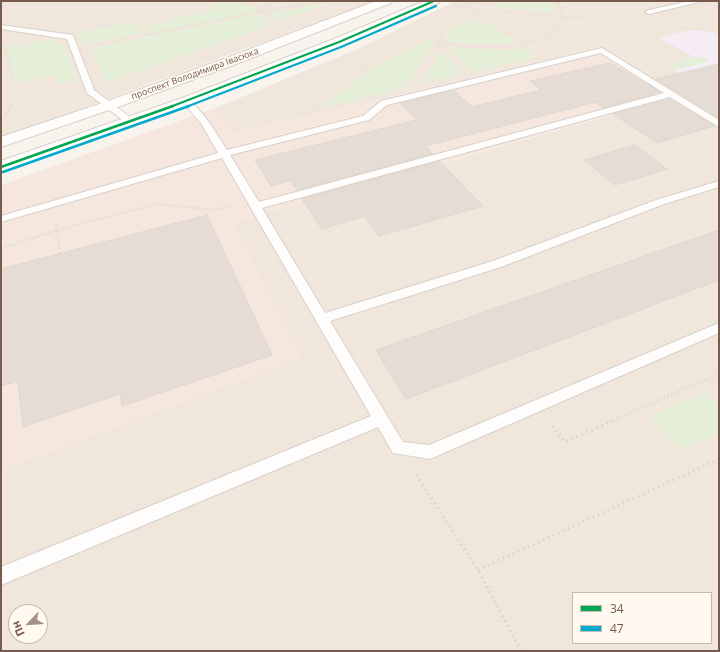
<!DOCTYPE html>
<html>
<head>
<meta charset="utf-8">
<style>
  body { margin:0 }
  #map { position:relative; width:720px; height:652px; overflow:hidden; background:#f8f4ed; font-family:"Open Sans",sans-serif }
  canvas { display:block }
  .frame { position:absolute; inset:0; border:2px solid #775b4c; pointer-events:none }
  .legend { position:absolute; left:572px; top:592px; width:140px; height:52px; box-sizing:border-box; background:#fff9f0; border:1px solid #c9baae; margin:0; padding:5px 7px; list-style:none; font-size:12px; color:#775b4c }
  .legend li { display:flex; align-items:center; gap:8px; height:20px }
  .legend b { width:20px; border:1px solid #c9baae }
  .north { position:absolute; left:8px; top:604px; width:40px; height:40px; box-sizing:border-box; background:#fff9f0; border:1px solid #c9baae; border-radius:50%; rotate:245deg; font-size:11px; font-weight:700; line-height:16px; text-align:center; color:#775b4c }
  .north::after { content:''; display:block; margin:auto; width:14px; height:18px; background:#a49184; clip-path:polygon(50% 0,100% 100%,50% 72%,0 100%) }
</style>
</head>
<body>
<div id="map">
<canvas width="720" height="652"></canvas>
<div class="frame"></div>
<ul class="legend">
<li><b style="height:5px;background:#00a651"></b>34</li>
<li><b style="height:5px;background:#00a9ce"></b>47</li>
</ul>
<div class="north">Пн</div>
</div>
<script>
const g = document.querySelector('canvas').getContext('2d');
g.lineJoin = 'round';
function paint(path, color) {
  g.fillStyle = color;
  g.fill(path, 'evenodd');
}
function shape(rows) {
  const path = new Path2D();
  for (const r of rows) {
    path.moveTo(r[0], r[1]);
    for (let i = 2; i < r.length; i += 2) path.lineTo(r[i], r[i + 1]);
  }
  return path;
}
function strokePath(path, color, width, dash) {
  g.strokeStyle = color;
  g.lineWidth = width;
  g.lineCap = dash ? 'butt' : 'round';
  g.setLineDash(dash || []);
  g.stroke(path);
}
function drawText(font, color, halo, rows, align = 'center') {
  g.font = font + ' "Open Sans",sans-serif';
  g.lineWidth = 3;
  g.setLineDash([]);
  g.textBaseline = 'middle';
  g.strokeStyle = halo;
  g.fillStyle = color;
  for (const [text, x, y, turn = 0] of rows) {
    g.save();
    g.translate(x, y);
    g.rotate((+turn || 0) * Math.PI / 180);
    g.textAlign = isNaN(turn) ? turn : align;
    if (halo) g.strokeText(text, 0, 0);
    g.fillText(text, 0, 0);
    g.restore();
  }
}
paint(shape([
  [1,1,375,1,1,138],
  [456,1,719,1,719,651,1,651,1,470,301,357,233,222,679,96,600,47,233,134,215,108,353,51],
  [573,593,711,593,711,643,573,643],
  [16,612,40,612,40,636,16,636]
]), '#f1e6db');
paint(shape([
  [600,47,679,95,233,222,301,357,1,470,1,185,215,108,234,134]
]), '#f5e6de');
paint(shape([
  [694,29,719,33,719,96,666,65,694,57,659,38]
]), '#f5ecf4');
paint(shape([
  [210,1,248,1,243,4,244,6,253,6,256,10,251,13,150,33,146,27,173,21,171,18,217,9],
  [503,1,546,1,554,5,555,12,491,8],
  [330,3,278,22,270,13],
  [260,14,270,26,106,82,92,48],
  [468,20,488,23,518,42,505,44,471,44,447,41,452,29],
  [134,22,142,34,84,45,78,32],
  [51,39,64,46,76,77,73,81,59,84,56,75,15,83,7,47],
  [432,39,434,40,407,87,322,108,373,67],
  [448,46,473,49,512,50,525,48,536,57,473,72],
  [441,50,462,74,423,83],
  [701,56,710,61,675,70,666,65],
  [705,392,719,406,719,433,680,450,650,416]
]), '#e5efd8');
const building = shape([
  [610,63,660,92,604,108,596,102,425,146,432,154,297,190,290,181,271,186,255,160,417,120,400,103,453,90,472,107,541,90,530,81,610,63],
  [719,64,719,118,656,79,719,64],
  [670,99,714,126,657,143,613,114,670,99],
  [635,145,667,169,615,185,584,160,635,145],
  [439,161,483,206,379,236,365,216,322,229,302,199,439,161],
  [207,215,272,355,122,406,120,394,23,427,18,381,1,386,1,269,207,215],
  [719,230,719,280,406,399,376,350,719,230]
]);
paint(building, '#e5dcd5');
strokePath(building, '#e1d7cf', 1);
const service = shape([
  [690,1,703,1,649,14,645,12,649,10,690,1],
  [1,25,73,35,94,90,134,120,136,122,134,124,128,124,87,93,67,39,1,29,1,25],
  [602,48,719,120,719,127,670,97,262,208,325,313,493,261,656,200,719,181,719,187,664,204,501,267,330,321,403,442,429,445,719,323,719,333,430,459,393,453,378,427,1,585,1,567,371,416,222,158,1,222,1,216,218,153,202,125,183,101,184,99,190,99,209,122,227,150,363,116,381,101,602,48],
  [601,53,664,93,259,202,230,155,369,120,387,105,601,53]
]);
const secondary = shape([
  [376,1,393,1,391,3,239,63,115,108,1,147,1,137,105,102,229,57,376,1],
  [424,1,440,1,438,3,344,45,192,104,1,172,1,161,182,98,334,39,424,1]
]);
strokePath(service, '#d7d1cb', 2);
strokePath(secondary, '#d8d0c9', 2);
strokePath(shape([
  [251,1,272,22],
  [554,1,559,4],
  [460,6,474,11,526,44],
  [261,11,274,1],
  [474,11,488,10,631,22],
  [677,27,719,33],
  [89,29,137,20,145,35],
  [419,31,430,36],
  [439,43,472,47,508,47,547,38,558,28,562,16,559,4,560,1],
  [439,43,459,64],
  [95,45,261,11,316,3],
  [5,47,17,95,10,107],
  [423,73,445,28,459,6,479,1],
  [314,107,397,42]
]), '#dad3cf', 1.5, [0.5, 2]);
strokePath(shape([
  [311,109,315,106],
  [5,116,11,106],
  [56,224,59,245],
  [12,245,57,230,158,204,214,210,230,206]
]), '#dad3cf', 2, [1, 2.5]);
strokePath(shape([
  [59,244,60,254],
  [1,248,15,244],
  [609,422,719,374]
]), '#dad3cf', 2.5, [1, 3]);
strokePath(shape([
  [552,426,565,442,612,421],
  [416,475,478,570,521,651],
  [478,570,719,459]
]), '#dad3cf', 3, [1.5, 4]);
paint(service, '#fefdfc');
paint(secondary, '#fefdfc');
strokePath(shape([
  [170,107,339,42,434,1]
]), '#00a651', 2);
strokePath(shape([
  [1,167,173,106]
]), '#00a651', 2.5);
strokePath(shape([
  [186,107,341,47,436,6]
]), '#00a9ce', 2);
strokePath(shape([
  [3,172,189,106]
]), '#00a9ce', 2.5);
drawText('9px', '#775b4c', '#fff9f0', [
  ["проспект Володимира Івасюка",195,74,-20]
]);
</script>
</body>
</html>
